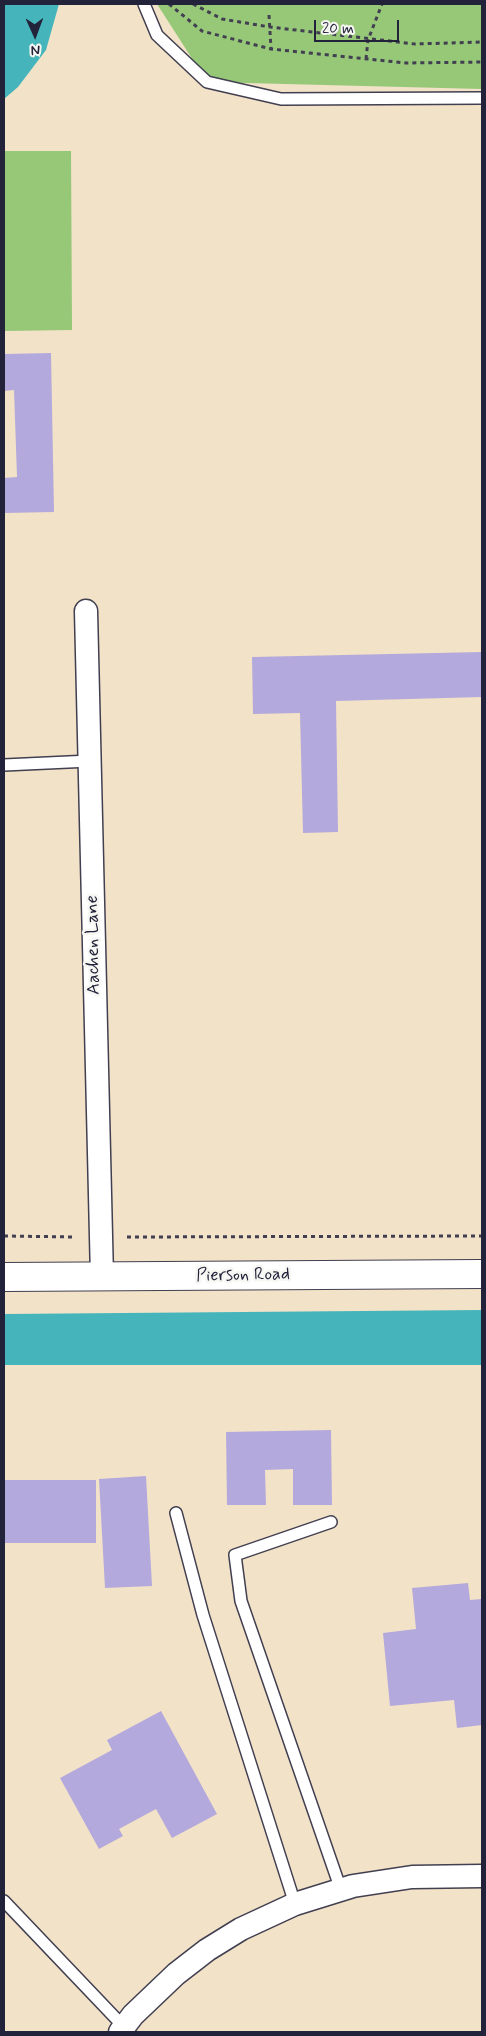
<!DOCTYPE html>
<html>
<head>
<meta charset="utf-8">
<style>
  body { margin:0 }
  #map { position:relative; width:486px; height:2036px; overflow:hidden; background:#f2e2c8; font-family:Mynerve,sans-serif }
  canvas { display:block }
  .frame { position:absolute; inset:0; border:5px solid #22223b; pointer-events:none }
  .north { position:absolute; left:10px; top:10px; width:50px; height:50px; -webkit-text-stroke:4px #f6f6f2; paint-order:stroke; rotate:178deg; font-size:14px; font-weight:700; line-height:20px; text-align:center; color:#22223b }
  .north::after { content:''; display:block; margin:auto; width:18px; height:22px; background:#22223b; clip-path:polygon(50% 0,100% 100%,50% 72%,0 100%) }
  .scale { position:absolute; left:314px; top:20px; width:85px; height:22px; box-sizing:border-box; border:2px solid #22223b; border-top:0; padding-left:6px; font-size:15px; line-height:18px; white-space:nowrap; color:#22223b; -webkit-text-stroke:4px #f6f6f2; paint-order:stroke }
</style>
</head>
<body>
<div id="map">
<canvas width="486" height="2036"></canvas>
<div class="frame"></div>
<div class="north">N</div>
<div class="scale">20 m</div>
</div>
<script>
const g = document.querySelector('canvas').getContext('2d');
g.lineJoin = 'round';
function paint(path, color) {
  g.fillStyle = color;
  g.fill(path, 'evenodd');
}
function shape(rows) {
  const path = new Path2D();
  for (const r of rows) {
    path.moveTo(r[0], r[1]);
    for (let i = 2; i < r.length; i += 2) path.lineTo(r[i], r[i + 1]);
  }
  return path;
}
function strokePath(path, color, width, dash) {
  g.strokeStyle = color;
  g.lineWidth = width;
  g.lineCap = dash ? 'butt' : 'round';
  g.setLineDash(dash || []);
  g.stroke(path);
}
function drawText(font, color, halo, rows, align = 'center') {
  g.font = font + ' Mynerve,sans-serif';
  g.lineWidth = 5;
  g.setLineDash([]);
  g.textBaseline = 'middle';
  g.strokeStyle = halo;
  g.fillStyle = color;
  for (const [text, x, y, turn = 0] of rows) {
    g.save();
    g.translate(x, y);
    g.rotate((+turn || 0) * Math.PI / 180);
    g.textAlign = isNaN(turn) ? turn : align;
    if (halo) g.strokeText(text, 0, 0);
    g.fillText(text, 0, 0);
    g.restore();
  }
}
paint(shape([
  [157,4,482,4,482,89,207,82],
  [4,151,71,151,72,330,4,331]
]), '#96c878');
paint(shape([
  [4,4,59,4,46,50,18,87,4,99],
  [482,1310,482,1365,4,1365,4,1314]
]), '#45b5bb');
paint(shape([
  [51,353,54,512,4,513,4,478,17,477,14,390,4,391,4,354],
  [482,652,482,697,336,701,338,832,303,833,300,713,253,714,252,657],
  [331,1430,332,1505,293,1505,293,1469,265,1470,266,1505,227,1505,226,1432],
  [146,1476,152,1586,105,1588,99,1479],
  [4,1480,96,1480,96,1543,4,1543],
  [468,1583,470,1600,482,1599,482,1725,457,1728,454,1700,390,1706,383,1633,416,1629,412,1588],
  [161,1711,217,1814,172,1838,156,1809,119,1829,123,1836,99,1849,60,1778,112,1750,107,1740]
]), '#b4a9dc');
const lane = shape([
  [144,4,157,35,207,82,281,99,482,98],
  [4,765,90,761],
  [176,1513,203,1615,295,1904],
  [331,1522,235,1555,241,1601,341,1890],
  [4,1901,124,2027]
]);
const street = shape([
  [86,611,102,1278],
  [120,2032,133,2015,176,1974,207,1950,241,1929,295,1904,353,1886,412,1877,482,1876]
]);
const secondary = shape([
  [4,1277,482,1274]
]);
strokePath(lane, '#413f50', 14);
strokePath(street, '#413f50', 25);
strokePath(secondary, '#413f50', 30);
strokePath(shape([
  [169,4,202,31,271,49,406,63,482,62],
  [193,4,222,19,270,27,415,44,482,42],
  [269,15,271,49],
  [366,59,368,40,382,4],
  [4,1236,76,1237],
  [127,1237,482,1236]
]), '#413f50', 3, [4, 4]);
strokePath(lane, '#fff', 11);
strokePath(street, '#fff', 22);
strokePath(secondary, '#fff', 28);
drawText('18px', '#22223b', '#f6f6f2', [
  ["Aachen Lane",94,945,-91],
  ["Pierson Road",243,1276,-1]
]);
</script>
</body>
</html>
